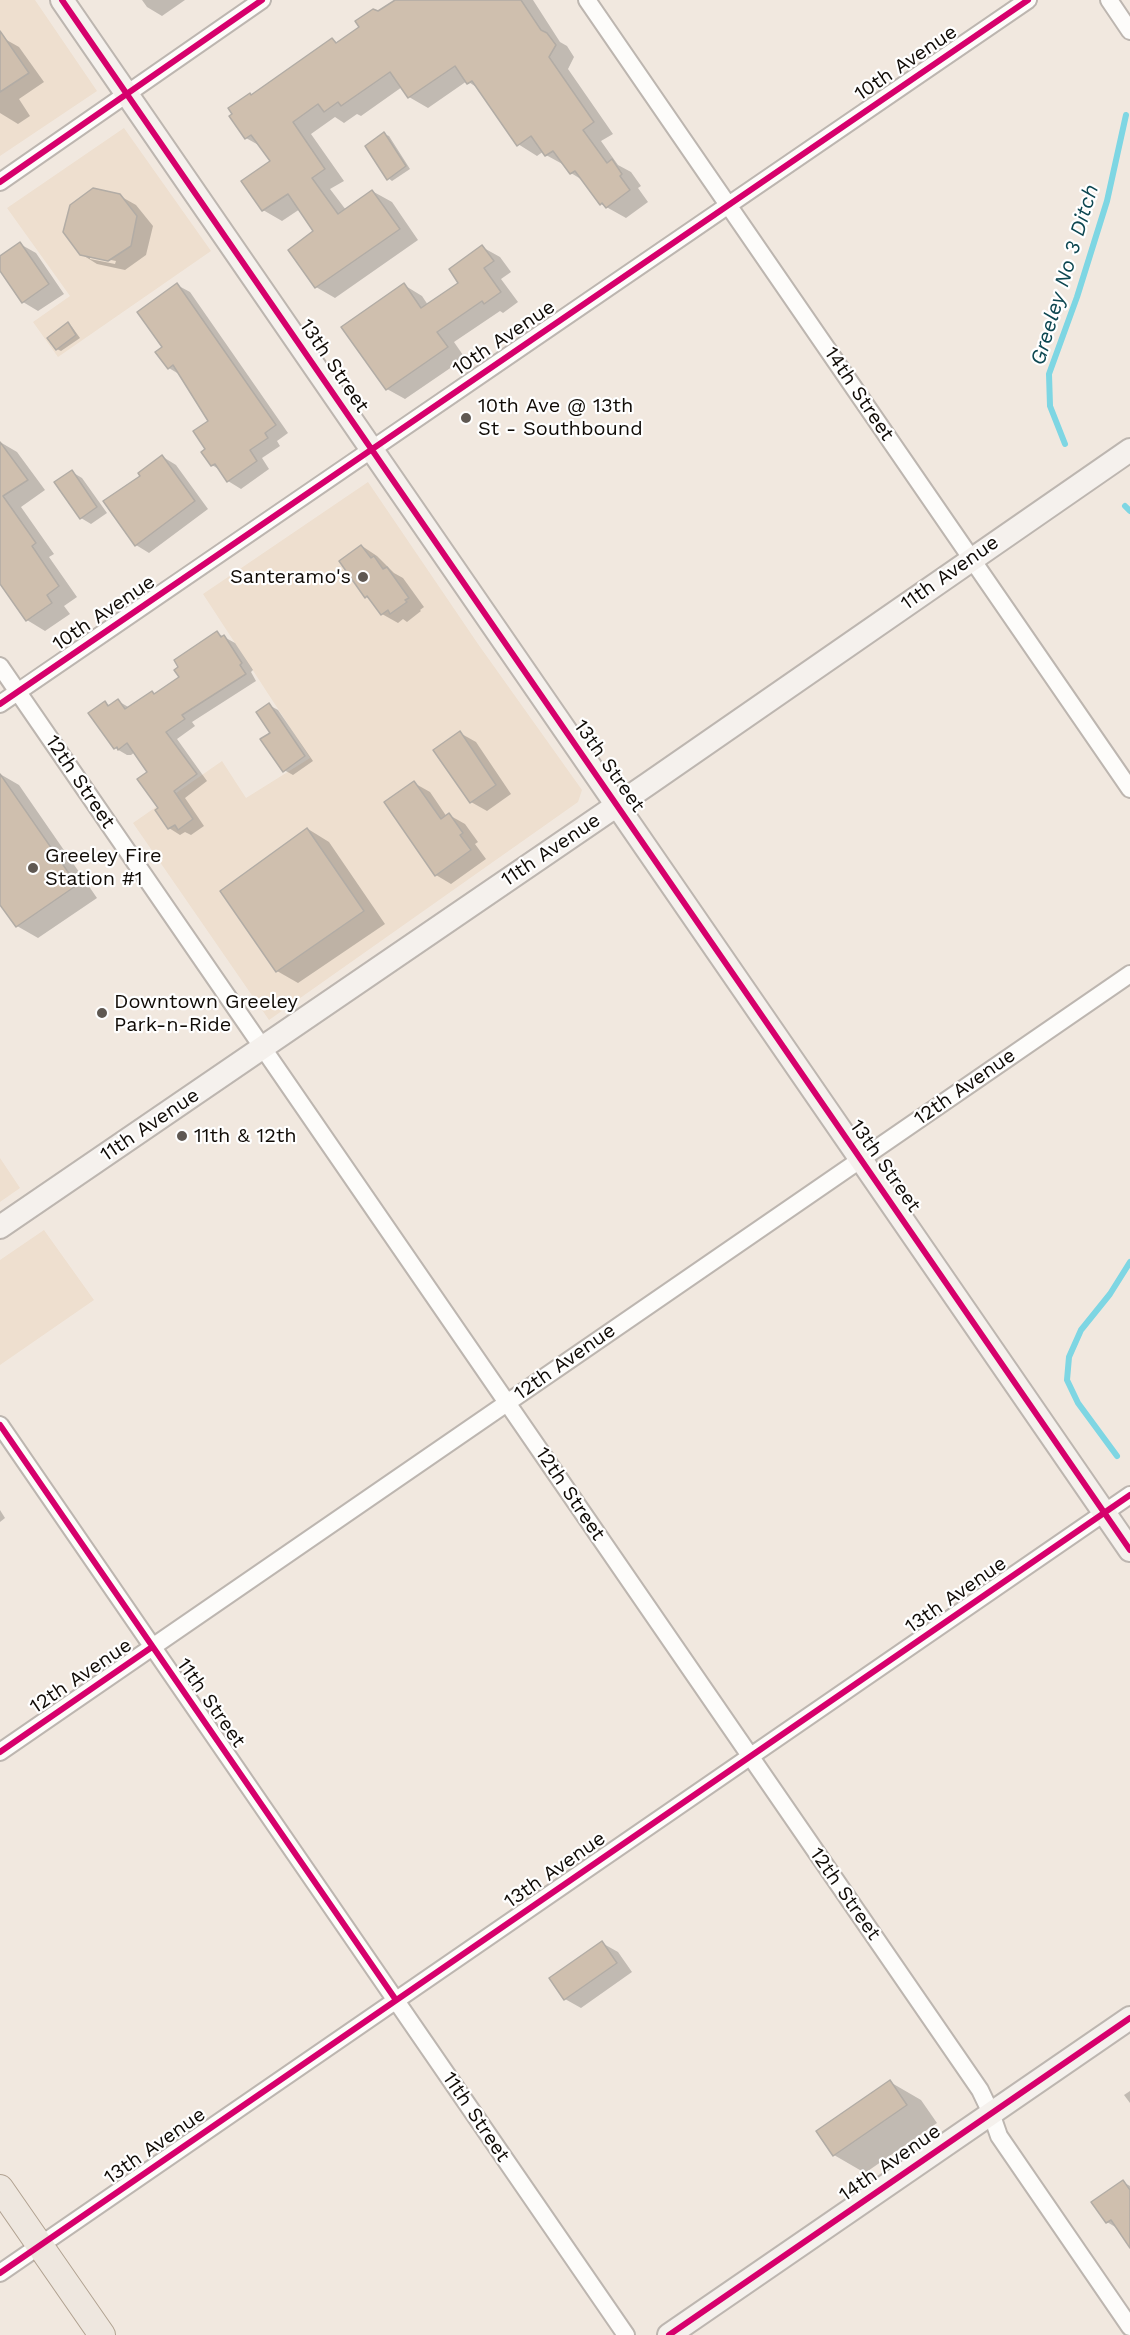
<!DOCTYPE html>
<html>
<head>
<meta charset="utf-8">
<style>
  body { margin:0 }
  canvas { display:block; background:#f1e8df }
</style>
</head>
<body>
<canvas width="1130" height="2335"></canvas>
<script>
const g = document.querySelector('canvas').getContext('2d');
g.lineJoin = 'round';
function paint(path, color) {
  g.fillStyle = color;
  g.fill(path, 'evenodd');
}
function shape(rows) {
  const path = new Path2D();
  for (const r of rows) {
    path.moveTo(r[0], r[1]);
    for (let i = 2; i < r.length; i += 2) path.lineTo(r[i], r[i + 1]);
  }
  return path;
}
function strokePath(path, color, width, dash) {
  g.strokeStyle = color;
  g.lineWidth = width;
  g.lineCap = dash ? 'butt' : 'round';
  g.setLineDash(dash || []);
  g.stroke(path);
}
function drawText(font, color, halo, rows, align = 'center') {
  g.font = font + ' "Work Sans",sans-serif';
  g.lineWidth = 4.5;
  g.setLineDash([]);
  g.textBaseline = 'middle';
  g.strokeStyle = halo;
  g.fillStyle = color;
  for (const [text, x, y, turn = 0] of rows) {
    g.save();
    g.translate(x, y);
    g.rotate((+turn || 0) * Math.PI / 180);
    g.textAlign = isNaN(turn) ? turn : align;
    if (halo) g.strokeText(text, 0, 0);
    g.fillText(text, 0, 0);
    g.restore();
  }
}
paint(shape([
  [0,0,35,0,97,91,0,156],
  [124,128,211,251,58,357,33,322,70,296,7,208],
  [368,482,478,644,582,790,578,802,269,1020,133,823,222,761,246,798,310,758,203,594],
  [0,1158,20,1188,0,1202],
  [44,1230,94,1300,0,1365,0,1260]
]), '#eedfcf');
paint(shape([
  [142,0,185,0,162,16,147,7],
  [397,0,533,0,560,42,567,46,574,57,568,69,613,134,601,141,618,165,631,172,641,186,638,188,648,202,626,218,601,204,584,181,571,173,566,166,546,155,544,151,537,156,518,144,481,90,467,81,428,108,409,97,402,87,361,116,357,114,344,123,335,117,311,134,344,181,330,189,346,210,372,191,392,202,418,240,335,298,316,287,315,232,300,209,282,221,263,210,273,161,262,147,246,138,252,96,332,40,338,43],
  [3,38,19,47,44,82,19,99,30,116,18,124,0,113,0,40],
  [384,134,389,136,410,169,392,181,388,178],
  [120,196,136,205,153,226,146,255,125,270,97,264,81,254],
  [90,256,116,261,115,264,90,259],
  [20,244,36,253,64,294,38,311,23,302,0,269,0,258],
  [482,247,500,257,511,272,501,279,518,302,503,313,500,311,454,342,465,358,405,399,387,389,404,285,422,296,428,305,460,283],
  [177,285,190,292,288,433,277,441,280,446,262,458,269,469,241,489,228,481,220,470,212,465,207,450,210,421,182,376,169,368,164,347],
  [68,324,72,327,80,338,61,351,57,349],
  [0,442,17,452,45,490,21,507,54,554,49,557,77,597,64,606,70,614,45,631,27,620,0,581],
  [163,457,176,465,208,509,149,553,136,545,142,476],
  [72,472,82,478,107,513,91,524,81,518],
  [362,546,377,556,394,573,403,578,424,607,420,610,421,611,407,622,403,619,398,623,382,614,372,600,366,597],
  [217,633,235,643,253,670,251,672,256,681,192,722,195,726,177,739,207,781,185,798,204,826,191,835,185,832,180,835,169,828,149,773,135,752,131,755,127,755,115,748,105,703,111,706,118,701,130,708,152,693,156,695,182,678],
  [269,705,278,710,313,761,293,775,284,770],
  [460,733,476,742,511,794,487,811,471,802],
  [0,774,19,785,97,898,38,938,17,926,0,902],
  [414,783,430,792,447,817,449,815,465,824,478,842,475,844,486,859,451,884,436,875],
  [308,829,329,842,385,924,298,983,277,971],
  [0,1510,5,1518,0,1522],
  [602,1943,618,1952,632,1972,581,2008,565,1999],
  [890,2082,921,2100,937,2123,865,2173,834,2155],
  [1130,2091,1130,2103,1124,2095],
  [1123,2182,1130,2186,1130,2245,1117,2228,1107,2222]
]), '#0003');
strokePath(shape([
  [1065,444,1050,406,1049,374,1077,297,1107,201,1126,115],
  [1125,506,1130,511],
  [1117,1456,1078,1403,1067,1380,1069,1357,1081,1330,1110,1294,1130,1262]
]), '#7ed6e3', 6);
const building = shape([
  [395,0,521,0,541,30,547,33,556,45,549,57,594,122,583,130,607,163,612,159,622,174,620,176,630,190,606,208,602,203,600,205,575,171,570,174,553,151,545,156,531,136,517,146,472,81,467,84,455,66,408,98,390,72,341,106,338,102,324,112,318,104,293,122,325,169,312,178,338,214,372,190,400,229,315,288,288,250,313,231,288,194,262,211,241,181,270,161,251,135,245,139,229,116,232,114,228,108,250,93,251,95,332,38,336,43,359,27,355,21,373,9,378,11,395,0],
  [0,31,29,73,0,92,0,31],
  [384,132,406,166,387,180,365,146,384,132],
  [93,188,120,194,137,216,131,246,108,261,80,255,63,232,70,205,93,188],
  [20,242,49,284,22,303,0,271,0,256,20,242],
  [482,245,494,261,484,268,501,292,484,304,482,301,437,332,448,347,386,390,341,327,404,283,421,308,458,283,449,269,482,245],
  [177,283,276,425,265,433,268,438,250,450,257,461,227,482,215,464,211,466,201,452,205,449,193,431,208,421,173,365,168,369,155,352,162,347,137,312,177,283],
  [68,322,76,335,56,350,47,338,68,322],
  [0,442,28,480,3,496,36,543,32,546,59,586,47,595,52,603,26,621,0,584,0,442],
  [162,455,195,501,135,546,103,501,140,476,138,473,162,455],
  [72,470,97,507,80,519,54,482,72,470],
  [361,545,371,558,374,556,383,569,387,567,409,598,405,600,407,602,390,614,388,610,381,615,367,596,365,598,339,561,361,545],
  [217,631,221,637,224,635,242,663,240,665,246,674,182,715,185,719,166,732,197,774,174,791,193,819,178,830,175,825,168,829,155,810,158,808,137,779,147,772,127,743,118,750,117,747,114,749,88,713,105,701,108,706,118,699,125,709,152,691,154,694,179,677,174,670,178,667,174,660,217,631],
  [269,703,305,756,283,772,260,739,270,733,256,712,269,703],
  [460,731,496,785,470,803,433,750,460,731],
  [0,774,77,885,16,927,0,905,0,774],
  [414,781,441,819,449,813,463,833,460,835,471,850,435,876,384,802,414,781],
  [307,828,364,911,276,972,220,891,307,828],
  [602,1941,617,1963,564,2000,549,1978,602,1941],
  [890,2080,907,2105,833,2156,816,2131,890,2080],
  [1123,2180,1130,2190,1130,2248,1111,2220,1106,2223,1091,2202,1123,2180]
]);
paint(building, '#cfbfae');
strokePath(building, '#b2aca5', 1.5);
const street = shape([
  [587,0,1130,789],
  [1109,0,1130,31],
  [0,182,262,0],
  [0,666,980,2090,991,2113,999,2136,1130,2327],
  [0,704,1028,0],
  [0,1425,626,2335],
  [0,1752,1130,974],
  [0,2273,1130,1495]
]);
const secondary = shape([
  [62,0,1130,1550],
  [0,1227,648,784,1130,450],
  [669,2335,1130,2018]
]);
const primary = shape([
  [0,2188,102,2335]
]);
strokePath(street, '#bdb6b0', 20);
strokePath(secondary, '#bdb6b0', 26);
strokePath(primary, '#b1a291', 28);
strokePath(street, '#fdfcfa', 16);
strokePath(secondary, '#f5f1ed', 22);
strokePath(primary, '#eee7df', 26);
strokePath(shape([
  [62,0,1130,1550],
  [0,182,262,0],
  [0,704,1028,0],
  [0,1425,396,2000],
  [0,1752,152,1647],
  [0,2273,1130,1495],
  [669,2335,1130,2018]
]), '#d6006c', 6);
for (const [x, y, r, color] of [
  [466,418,6,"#5f5852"],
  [363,577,6,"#5f5852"],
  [33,868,6,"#5f5852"],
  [102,1013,6,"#5f5852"],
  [182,1136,6,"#5f5852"]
]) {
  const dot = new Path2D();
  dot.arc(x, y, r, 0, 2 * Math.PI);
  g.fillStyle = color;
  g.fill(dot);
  strokePath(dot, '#fff', 2);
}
drawText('20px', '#100b06', '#fff', [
  ["10th Avenue",906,63,-34],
  ["10th Avenue",504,338,-34],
  ["13th Street",334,366,56],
  ["14th Street",859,394,56],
  ["11th Avenue",950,573,-35],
  ["10th Avenue",104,613,-34],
  ["13th Street",609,766,55],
  ["12th Street",80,782,56],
  ["11th Avenue",551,850,-34],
  ["12th Avenue",965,1087,-35],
  ["11th Avenue",150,1125,-34],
  ["13th Street",885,1166,55],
  ["12th Avenue",565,1362,-35],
  ["12th Street",570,1494,56],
  ["13th Avenue",956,1595,-35],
  ["12th Avenue",81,1676,-34],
  ["11th Street",211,1703,55],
  ["13th Avenue",555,1870,-35],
  ["12th Street",845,1894,55],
  ["11th Street",476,2117,56],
  ["13th Avenue",155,2146,-35],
  ["14th Avenue",890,2163,-35]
]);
drawText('20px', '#100b06', '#fff', [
  ["10th Ave @ 13th",478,406],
  ["St - Southbound",478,429],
  ["Santeramo's",351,577,"right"],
  ["Greeley Fire",45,856],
  ["Station #1",45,879],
  ["Downtown Greeley",114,1002],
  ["Park-n-Ride",114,1025],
  ["11th & 12th",194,1136]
], 'left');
drawText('italic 21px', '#0d4751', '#fff', [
  ["Greeley No 3 Ditch",1065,275,-73]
]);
</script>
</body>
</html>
